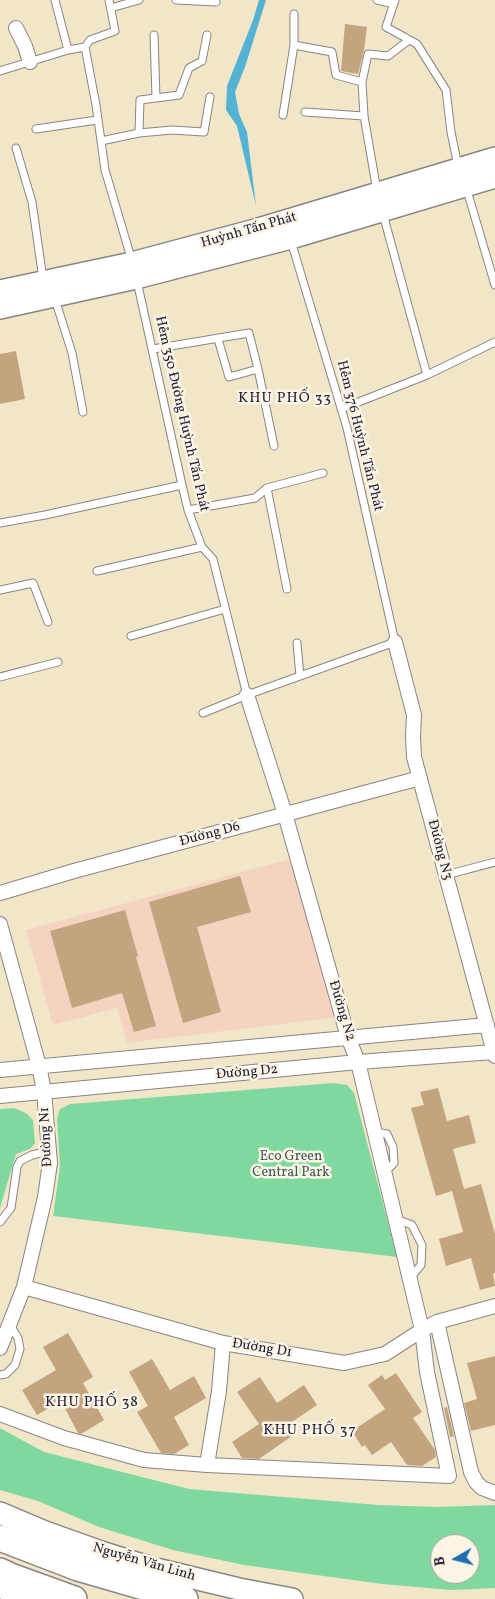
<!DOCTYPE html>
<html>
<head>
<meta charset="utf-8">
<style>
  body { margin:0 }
  #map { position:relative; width:495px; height:1599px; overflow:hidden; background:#f2e6c9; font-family:Vollkorn,serif }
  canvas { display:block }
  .north { position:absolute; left:430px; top:1534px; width:50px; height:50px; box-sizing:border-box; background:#fcf5e5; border:1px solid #a5a1a1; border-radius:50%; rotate:262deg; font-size:14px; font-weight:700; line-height:20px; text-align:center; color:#22223b }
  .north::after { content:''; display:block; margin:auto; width:18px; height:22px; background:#1f6fb2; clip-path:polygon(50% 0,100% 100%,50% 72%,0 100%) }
</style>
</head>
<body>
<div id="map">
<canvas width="495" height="1599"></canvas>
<div class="north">B</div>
</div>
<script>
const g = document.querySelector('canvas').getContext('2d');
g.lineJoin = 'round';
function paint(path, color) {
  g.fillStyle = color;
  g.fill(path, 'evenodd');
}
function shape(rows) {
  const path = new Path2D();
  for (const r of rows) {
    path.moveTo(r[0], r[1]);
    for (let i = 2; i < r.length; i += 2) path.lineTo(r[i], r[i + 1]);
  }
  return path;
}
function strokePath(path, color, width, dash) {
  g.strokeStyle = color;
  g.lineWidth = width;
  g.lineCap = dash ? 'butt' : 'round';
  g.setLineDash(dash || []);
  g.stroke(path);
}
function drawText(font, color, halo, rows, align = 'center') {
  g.font = font + ' Vollkorn,serif';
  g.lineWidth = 5;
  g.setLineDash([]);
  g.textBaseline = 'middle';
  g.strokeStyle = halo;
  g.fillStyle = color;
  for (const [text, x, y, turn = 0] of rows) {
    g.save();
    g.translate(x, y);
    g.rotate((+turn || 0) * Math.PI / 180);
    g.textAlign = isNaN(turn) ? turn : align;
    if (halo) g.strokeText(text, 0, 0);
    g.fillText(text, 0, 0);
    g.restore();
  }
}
paint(shape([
  [290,859,338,1017,127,1043,117,1008,53,1025,26,930]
]), '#f4d3c1');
paint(shape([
  [334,1083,347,1085,354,1093,397,1257,53,1216,60,1167,57,1118,60,1109,70,1104],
  [14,1108,26,1113,33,1120,35,1143,30,1149,16,1154,0,1208,0,1109],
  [0,1428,44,1452,189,1489,378,1505,437,1507,495,1505,495,1588,452,1590,382,1584,244,1565,173,1550,99,1527,38,1501,0,1490],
  [440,1544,470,1544,470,1574,440,1574]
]), '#7fd99f');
paint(shape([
  [259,0,266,0,245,67,235,92,239,114,247,132,256,206,237,126,226,110,227,86,253,20]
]), '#54b2d2');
paint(shape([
  [345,24,367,27,364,50,358,74,341,71],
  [16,351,25,399,0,404,0,354],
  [240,876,251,912,197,927,221,1012,183,1023,149,902],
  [125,910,138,956,136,957,156,1026,134,1032,122,993,72,1008,50,931],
  [438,1088,447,1121,469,1115,476,1143,453,1149,464,1189,481,1184,495,1234,495,1273,493,1274,495,1286,480,1290,471,1258,446,1266,439,1239,463,1232,452,1191,436,1196,411,1108,424,1105,420,1092],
  [68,1333,93,1377,83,1383,104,1420,81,1434,78,1433,61,1401,37,1415,22,1390,56,1370,43,1347],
  [495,1356,495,1425,471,1431,464,1403,477,1399,467,1363],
  [152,1359,170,1390,194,1376,206,1398,174,1417,189,1445,174,1454,161,1453,137,1412,148,1406,129,1372],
  [396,1373,422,1412,413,1418,435,1450,436,1457,422,1466,407,1465,391,1442,372,1455,365,1445,362,1447,352,1431,385,1409,368,1385,382,1375,385,1380],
  [260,1377,277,1403,304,1385,317,1405,286,1426,292,1436,259,1459,242,1458,232,1442,259,1424,237,1392],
  [447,1407,454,1436,450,1437,444,1408]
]), '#c2a47e');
const lane = shape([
  [55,0,68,50],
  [109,0,115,31,90,40,85,47,96,105,105,170,132,261],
  [176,0,216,2],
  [377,0,394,4],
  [395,0,386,27,417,44,446,90,451,132,458,166],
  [111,8,139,0],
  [154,35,156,98],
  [294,45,332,52,336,75,362,82],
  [0,71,68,50,85,47],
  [305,112,364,116],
  [283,115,294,45,294,14],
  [36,129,97,120],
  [139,133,140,100,179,95,189,68,202,61,207,35],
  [101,141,139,133,172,130,204,132,210,97],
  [16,148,32,202,43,279],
  [466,187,495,285],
  [377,191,364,116,362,82,368,54,388,56,409,40],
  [383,214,427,375],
  [137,281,182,485,188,510,202,547,213,559,247,695],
  [55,299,72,353,83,412],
  [218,339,229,377,258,369,274,446],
  [153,349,249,333,258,369],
  [341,409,427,375,495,342],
  [267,488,287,589],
  [188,510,255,498,267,488,323,473],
  [0,523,45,515,182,485],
  [97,571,202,547],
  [0,590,33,583,48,622],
  [131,636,225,609],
  [297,643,300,676],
  [0,677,58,662],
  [203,713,247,695,395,642,347,428,291,241],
  [446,875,495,862],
  [375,1132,387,1134,393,1147,394,1163,385,1172],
  [396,1219,412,1225,422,1245,421,1265,410,1278],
  [0,1222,11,1208,17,1167,20,1161,32,1155,49,1151],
  [0,1375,6,1374,15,1365,20,1349,18,1338,10,1325]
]);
const street = shape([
  [16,28,25,46,30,62],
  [395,642,414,715,413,737,414,757,495,1056],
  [0,893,74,871,420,778],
  [0,924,39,1066,44,1091,50,1163,45,1197,24,1287,0,1348],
  [0,1070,487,1025],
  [0,1096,358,1062,494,1052],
  [24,1287,223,1343,344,1363,385,1354,422,1330,437,1322,495,1306],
  [437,1322,471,1472,476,1482,482,1488,495,1493],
  [0,1414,64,1438,144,1460,207,1465,219,1391,223,1343],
  [207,1465,449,1476,427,1372,422,1330,358,1062,348,1037,285,814,247,695]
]);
const primary = shape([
  [0,291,132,263,255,230,495,158],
  [0,308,136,278,291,238,495,177],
  [0,1513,45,1532,101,1552,152,1568,239,1589,292,1599],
  [0,1587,32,1599]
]);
const highway = shape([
  [0,1538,78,1568,185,1599],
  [0,1571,13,1577,74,1599]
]);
strokePath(lane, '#8a8482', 9);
strokePath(street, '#8a8482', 16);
strokePath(primary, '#8a8482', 24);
strokePath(highway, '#8a8482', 28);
strokePath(lane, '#fff', 7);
strokePath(street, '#fff', 14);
strokePath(primary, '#fff', 21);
strokePath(highway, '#fff', 25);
drawText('14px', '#22223b', '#fcf5e5', [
  ["Huỳnh Tấn Phát",249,231,-16],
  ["Hẻm 350 Đường Huỳnh Tấn Phát",181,414,77],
  ["Hẻm 376 Huỳnh Tấn Phát",359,436,76],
  ["Đường D6",210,835,-15],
  ["Đường N3",439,850,75],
  ["Đường N2",341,1011,73],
  ["Đường D2",247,1073,-5],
  ["Đường N1",47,1137,-93],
  ["Đường D1",262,1349,9],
  ["Nguyễn Văn Linh",144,1563,16]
]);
drawText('14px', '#3e5959', '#fcf5e5', [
  ["Eco Green",291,1157],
  ["Central Park",291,1173]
]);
g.letterSpacing = '1px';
drawText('15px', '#22223b', '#fcf5e5', [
  ["KHU PHỐ 33",285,399],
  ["KHU PHỐ 38",92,1403],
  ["KHU PHỐ 37",310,1431]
]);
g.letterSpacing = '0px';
</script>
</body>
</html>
